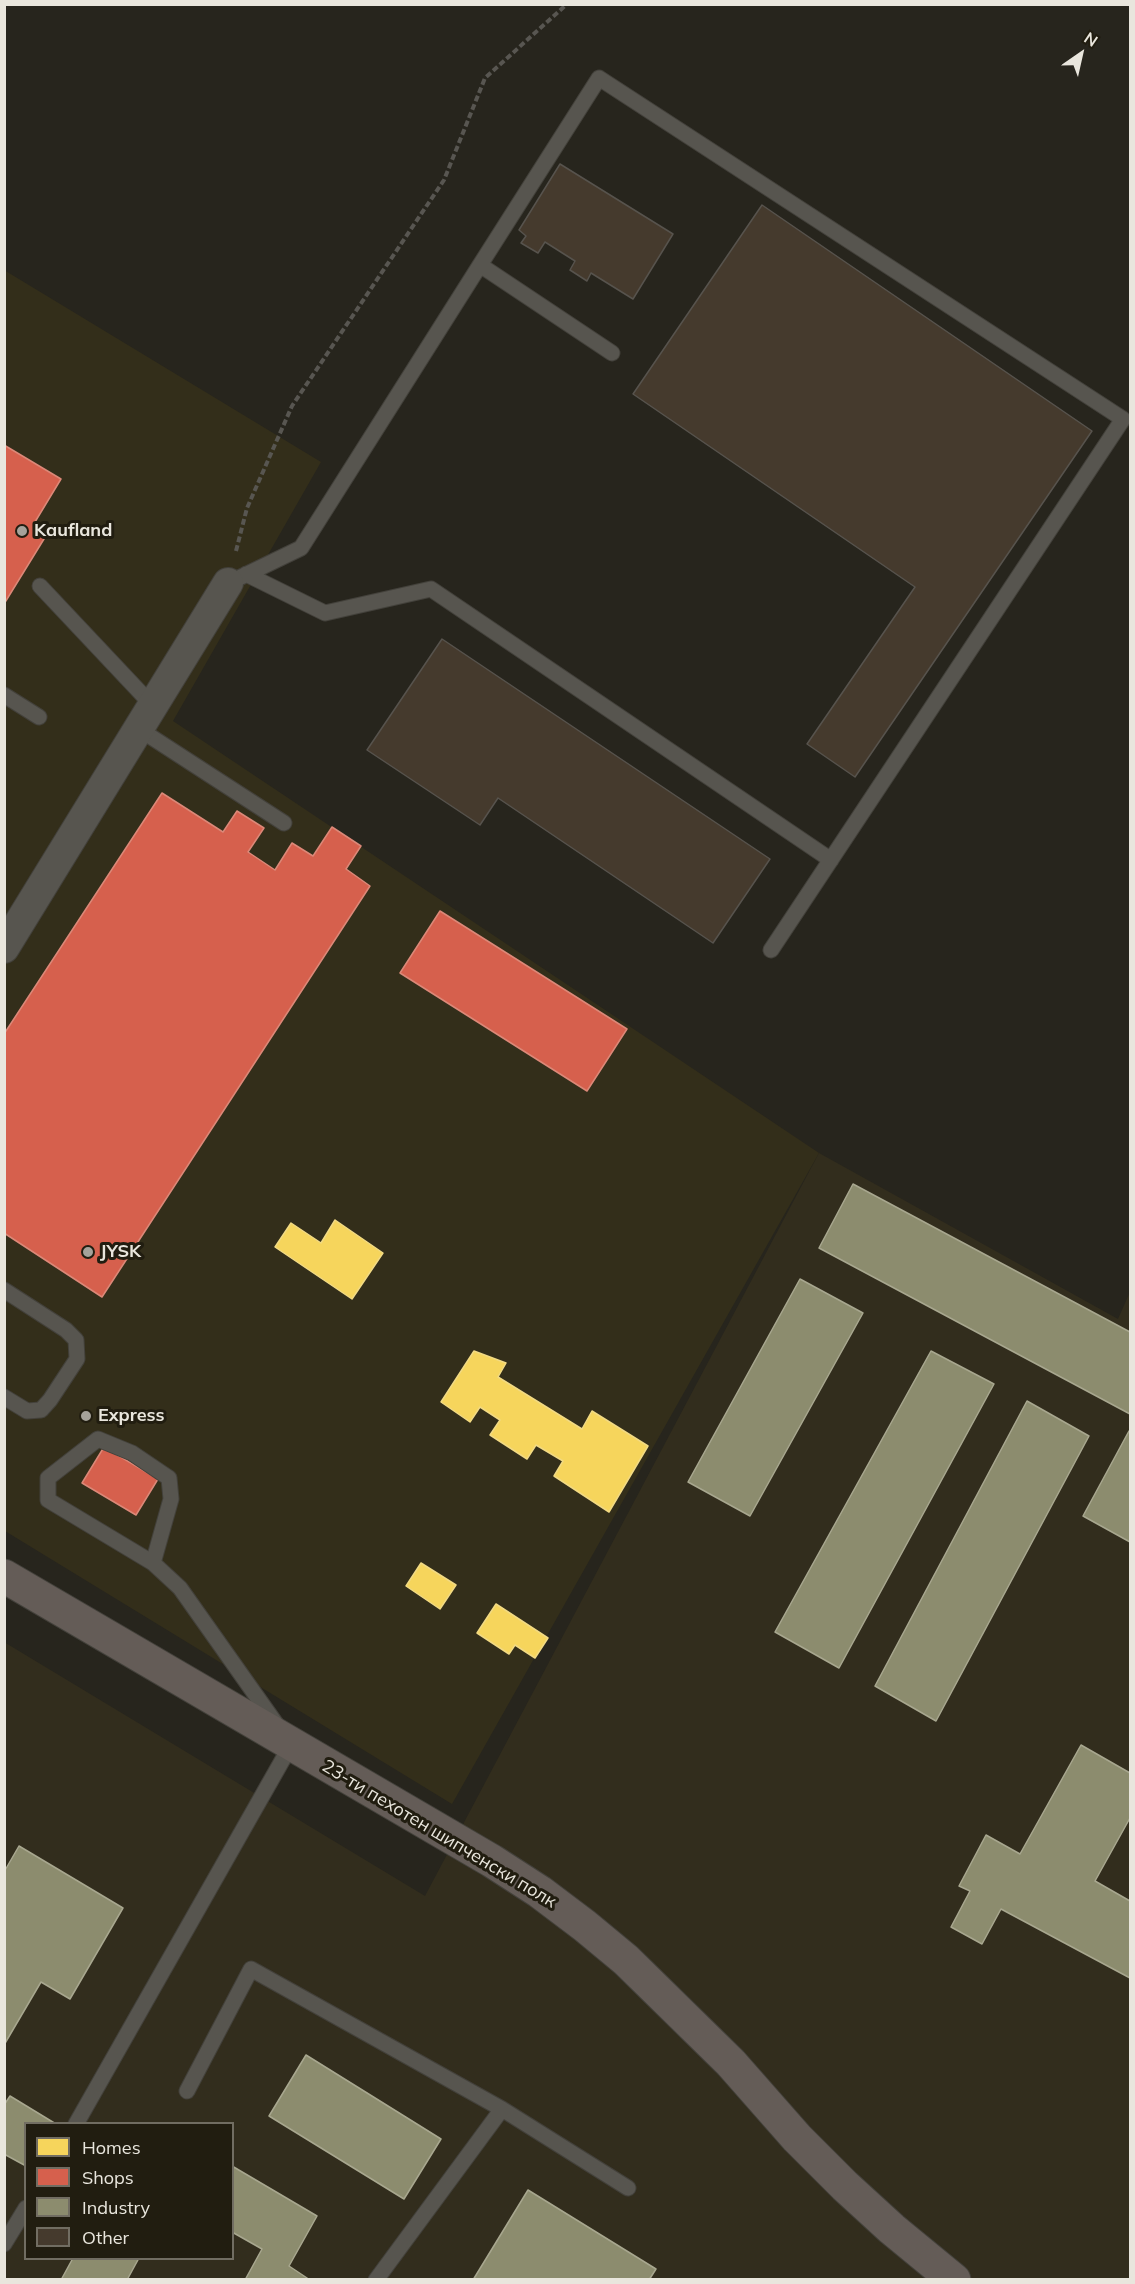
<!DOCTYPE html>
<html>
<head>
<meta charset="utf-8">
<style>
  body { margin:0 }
  #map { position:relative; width:1135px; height:2284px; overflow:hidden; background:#27251d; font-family:Mulish,sans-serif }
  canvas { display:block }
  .frame { position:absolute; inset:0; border:6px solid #e9e6dd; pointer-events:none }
  .legend { position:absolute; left:24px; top:2122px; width:210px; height:138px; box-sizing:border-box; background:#211d10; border:2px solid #716d62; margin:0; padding:8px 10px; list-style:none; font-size:18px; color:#e9e6dd }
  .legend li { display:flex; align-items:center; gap:12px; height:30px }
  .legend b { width:30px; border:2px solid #716d62 }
  .north { position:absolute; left:1051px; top:24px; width:60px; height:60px; -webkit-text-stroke:4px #211d10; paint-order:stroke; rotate:34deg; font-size:16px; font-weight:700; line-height:24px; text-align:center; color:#e9e6dd }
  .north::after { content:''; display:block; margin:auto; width:21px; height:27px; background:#e9e6dd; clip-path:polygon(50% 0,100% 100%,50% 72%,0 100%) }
</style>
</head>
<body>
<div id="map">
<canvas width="1135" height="2284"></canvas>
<div class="frame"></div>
<ul class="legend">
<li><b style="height:16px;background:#f6d55c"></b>Homes</li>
<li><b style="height:16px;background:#d6604d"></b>Shops</li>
<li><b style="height:16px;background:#8c8c6e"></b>Industry</li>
<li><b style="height:16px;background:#453a2d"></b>Other</li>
</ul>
<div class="north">N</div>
</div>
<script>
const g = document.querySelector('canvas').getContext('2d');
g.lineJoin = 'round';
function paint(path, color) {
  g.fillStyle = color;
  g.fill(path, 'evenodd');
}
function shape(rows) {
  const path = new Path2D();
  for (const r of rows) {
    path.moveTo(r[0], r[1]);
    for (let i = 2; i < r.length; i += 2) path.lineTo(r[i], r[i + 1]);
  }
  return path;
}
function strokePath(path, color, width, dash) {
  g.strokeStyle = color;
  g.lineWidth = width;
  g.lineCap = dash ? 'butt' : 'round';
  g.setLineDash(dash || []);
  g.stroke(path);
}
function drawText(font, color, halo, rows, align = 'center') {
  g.font = font + ' Mulish,sans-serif';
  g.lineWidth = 6;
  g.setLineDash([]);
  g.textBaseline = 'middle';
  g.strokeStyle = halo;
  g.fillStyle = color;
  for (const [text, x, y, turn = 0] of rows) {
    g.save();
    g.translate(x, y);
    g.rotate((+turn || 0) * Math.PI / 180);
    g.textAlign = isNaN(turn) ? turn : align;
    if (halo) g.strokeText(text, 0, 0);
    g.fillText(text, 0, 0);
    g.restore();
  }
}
paint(shape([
  [4,270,321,462,173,721,819,1153,452,1804,5,1531]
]), '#332e1a');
paint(shape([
  [819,1153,1118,1319,1130,1292,1130,2279,5,2279,4,1642,425,1896],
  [26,2124,232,2124,232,2258,26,2258]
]), '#322d1d');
const homes = shape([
  [335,1220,383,1253,352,1299,275,1247,291,1223,321,1243,335,1220],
  [474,1351,506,1363,498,1377,582,1429,592,1411,648,1446,609,1512,554,1476,563,1461,536,1445,527,1459,490,1435,500,1420,480,1407,470,1422,441,1402,474,1351],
  [421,1563,456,1585,440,1609,406,1586,421,1563],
  [496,1604,548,1638,535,1658,515,1645,509,1654,477,1633,496,1604]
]);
paint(homes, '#f6d55c');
strokePath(homes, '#f2da83', 1.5);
const shops = shape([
  [4,445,61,479,35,522,44,539,4,604,4,445],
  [162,793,223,832,237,811,264,828,248,852,275,870,292,843,313,856,332,827,361,846,346,869,370,886,102,1297,4,1233,4,1034,162,793],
  [440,911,627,1029,587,1091,400,973,440,911],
  [104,1447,158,1479,136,1515,82,1483,104,1447]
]);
paint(shops, '#d6604d');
strokePath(shops, '#dc8878', 1.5);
const industry = shape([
  [853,1184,1130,1332,1130,1414,819,1248,853,1184],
  [800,1279,863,1313,750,1516,688,1482,800,1279],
  [931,1351,994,1384,839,1668,775,1632,931,1351],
  [1027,1401,1089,1436,936,1721,875,1686,1027,1401],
  [1129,1431,1130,1432,1130,1542,1083,1516,1129,1431],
  [1081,1745,1130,1773,1130,1818,1095,1881,1130,1901,1130,1978,1001,1909,982,1944,951,1927,970,1891,959,1886,986,1835,1020,1854,1081,1745],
  [19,1846,123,1908,70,1999,41,1982,4,2045,4,1872,19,1846],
  [306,2055,441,2139,404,2199,269,2116,306,2055],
  [10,2096,56,2124,26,2124,26,2166,4,2154,4,2105,10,2096],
  [232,2166,317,2216,289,2266,310,2280,245,2280,262,2249,232,2232,232,2166],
  [528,2190,656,2269,649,2280,473,2280,528,2190],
  [73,2258,139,2258,127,2280,61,2280,73,2258]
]);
paint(industry, '#8c8c6e');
strokePath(industry, '#a8a78f', 1.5);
const building = shape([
  [560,164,673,234,633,299,591,273,587,281,570,270,575,261,545,242,538,253,521,243,526,236,519,230,560,164],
  [762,205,1092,431,855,777,807,744,915,587,633,394,762,205],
  [442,639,770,859,713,943,498,798,480,825,367,750,442,639]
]);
paint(building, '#453a2d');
strokePath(building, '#57534d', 1.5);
const service = shape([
  [480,265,599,78,1123,419,771,950],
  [246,574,325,613,431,589,831,860],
  [241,577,301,548,480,265,612,353],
  [40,586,153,706],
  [4,695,39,717],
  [139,729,284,823],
  [4,1290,66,1330,76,1340,77,1359,50,1400,41,1410,27,1411,4,1397],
  [187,2091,251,1969,502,2109,628,2188],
  [76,2124,291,1745,180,1588,153,1563,48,1500,48,1478,98,1439,132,1453,169,1478,171,1499,153,1563],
  [4,2244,26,2208],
  [376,2280,502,2109]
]);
const minor = shape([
  [4,948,228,583]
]);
const primary = shape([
  [4,1576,492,1861,540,1892,585,1926,626,1960,731,2063,797,2138,845,2186,892,2229,954,2280]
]);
strokePath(service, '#43413b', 17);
strokePath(minor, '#43413b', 32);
strokePath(primary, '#43413b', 35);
strokePath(shape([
  [236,551,247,508,292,406,444,180,485,78,567,4]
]), '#585651', 4, [6, 3]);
strokePath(service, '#57554f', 15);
strokePath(minor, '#57554f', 30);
strokePath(primary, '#645c57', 33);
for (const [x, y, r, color] of [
  [22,531,6,"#a5a29a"],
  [88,1252,6,"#a5a29a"],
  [86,1416,6,"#a5a29a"]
]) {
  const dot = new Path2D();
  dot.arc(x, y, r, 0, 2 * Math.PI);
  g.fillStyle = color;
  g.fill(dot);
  strokePath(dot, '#211d10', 2);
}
drawText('bold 18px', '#e9e6dd', '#211d10', [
  ["Kaufland",34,531],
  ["JYSK",100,1252],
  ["Express",98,1416]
], 'left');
drawText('18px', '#e9e6dd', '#211d10', [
  ["23-ти пехотен шипченски полк",439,1834,31]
]);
</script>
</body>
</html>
